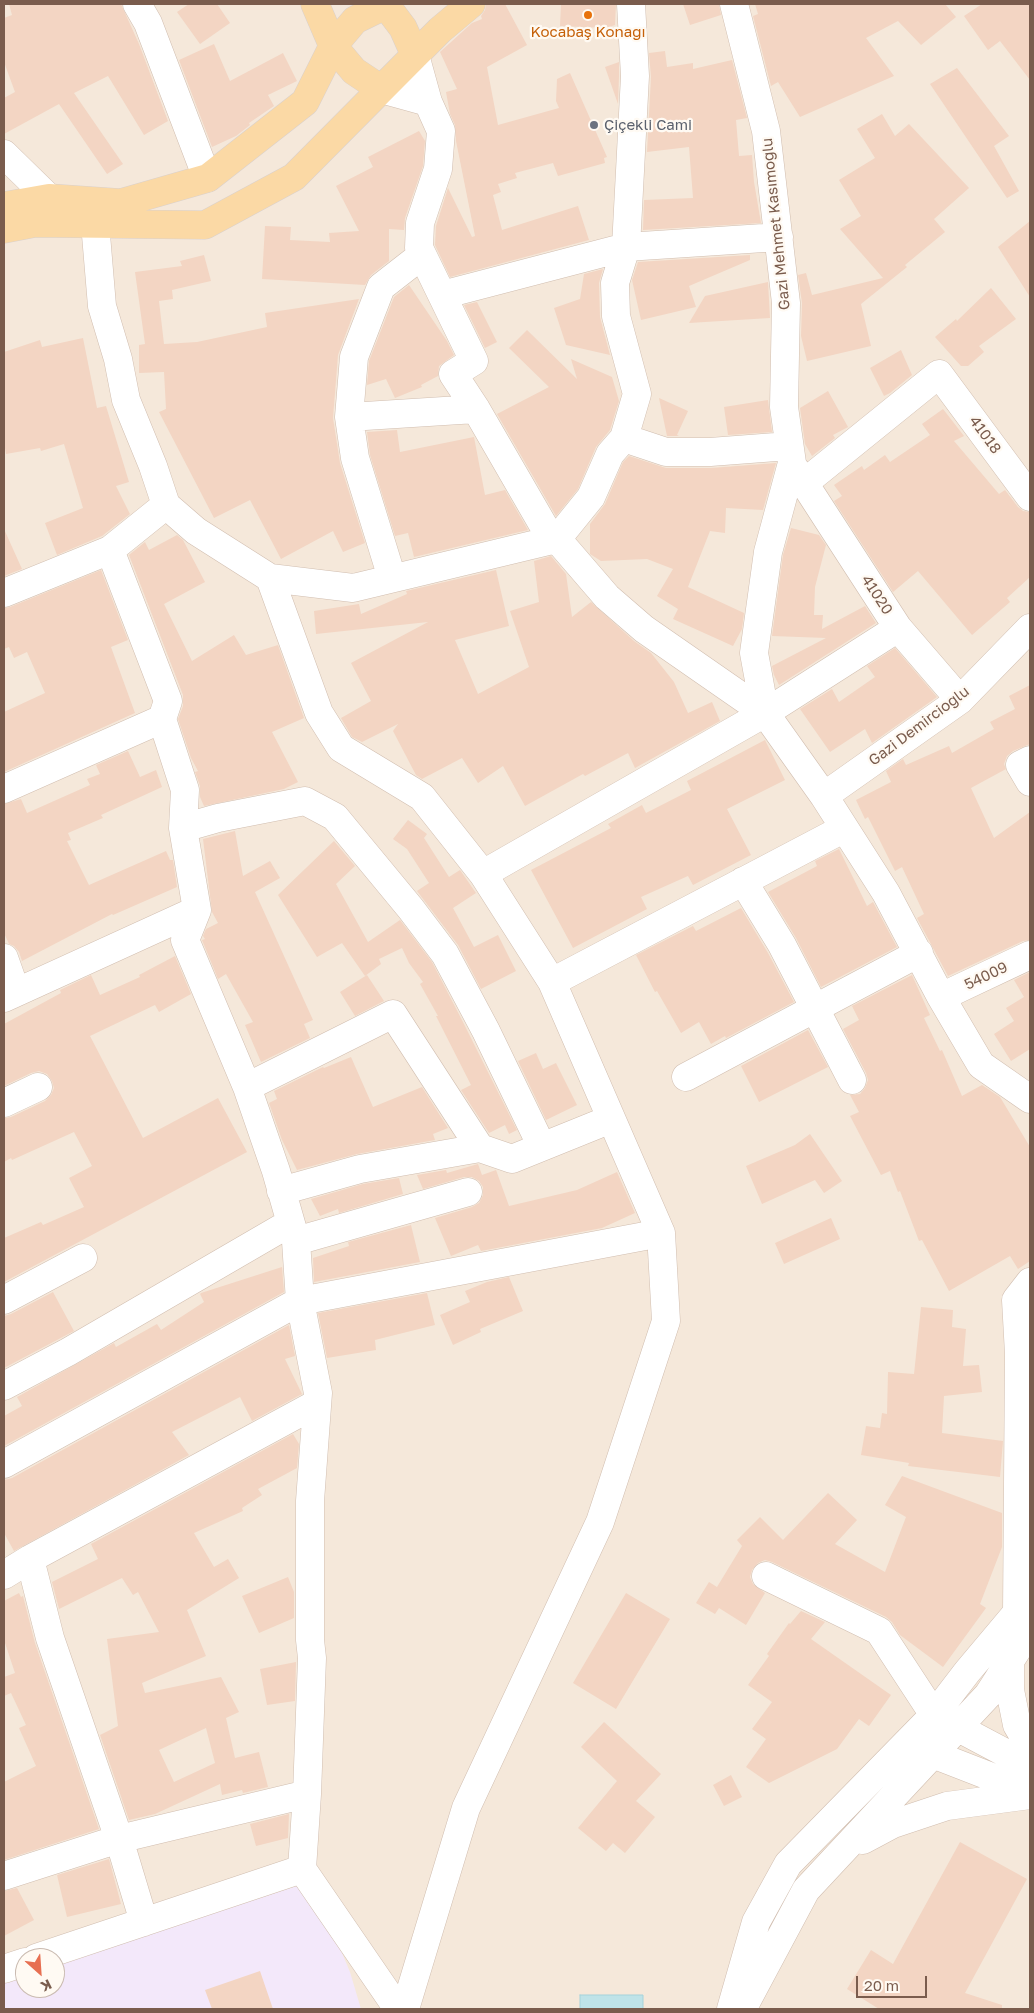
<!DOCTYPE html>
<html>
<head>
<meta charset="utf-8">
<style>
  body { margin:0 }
  #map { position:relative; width:1034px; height:2013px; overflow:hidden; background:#fdf6ec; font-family:"Golos Text",sans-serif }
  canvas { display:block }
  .frame { position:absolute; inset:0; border:5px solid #7a5c4d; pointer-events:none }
  .north { position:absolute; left:15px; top:1948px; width:50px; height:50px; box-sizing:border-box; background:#fffaf3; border:1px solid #cabbb1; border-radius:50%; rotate:154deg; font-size:14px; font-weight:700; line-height:20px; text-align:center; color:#7a5c4d }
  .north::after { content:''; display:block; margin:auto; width:18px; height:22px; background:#e76f51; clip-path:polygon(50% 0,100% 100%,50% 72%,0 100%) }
  .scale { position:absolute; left:856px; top:1976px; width:71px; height:22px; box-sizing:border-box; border:2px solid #7a5c4d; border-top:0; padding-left:6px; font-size:15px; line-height:18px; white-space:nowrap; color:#7a5c4d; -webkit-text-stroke:4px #fffaf3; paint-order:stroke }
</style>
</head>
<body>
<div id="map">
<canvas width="1034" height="2013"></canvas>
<div class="frame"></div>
<div class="north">K</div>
<div class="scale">20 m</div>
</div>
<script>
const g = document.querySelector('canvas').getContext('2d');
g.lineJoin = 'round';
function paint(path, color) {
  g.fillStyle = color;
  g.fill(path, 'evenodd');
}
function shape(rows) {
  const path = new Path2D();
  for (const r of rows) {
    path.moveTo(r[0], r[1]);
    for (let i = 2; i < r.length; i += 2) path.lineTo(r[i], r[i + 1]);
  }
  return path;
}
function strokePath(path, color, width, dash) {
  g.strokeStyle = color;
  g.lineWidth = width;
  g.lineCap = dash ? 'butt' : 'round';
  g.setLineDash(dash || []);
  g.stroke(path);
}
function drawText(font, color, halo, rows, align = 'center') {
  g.font = font + ' "Golos Text",sans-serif';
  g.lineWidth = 4.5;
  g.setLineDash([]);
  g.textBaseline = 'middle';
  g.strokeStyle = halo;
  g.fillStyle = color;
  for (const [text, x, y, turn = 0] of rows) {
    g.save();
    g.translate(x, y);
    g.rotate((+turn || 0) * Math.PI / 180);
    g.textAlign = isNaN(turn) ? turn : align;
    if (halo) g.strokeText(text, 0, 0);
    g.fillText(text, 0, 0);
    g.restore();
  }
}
paint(shape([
  [4,4,1030,4,1030,2009,4,2009],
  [25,1958,55,1958,55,1988,25,1988]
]), '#f5e8da');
paint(shape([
  [312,1881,350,1972,361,2009,4,2009,4,1983,25,1975,25,1988,55,1988,55,1965]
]), '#f3e8fa');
const water = shape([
  [580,1995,643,1995,643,2009,580,2009,580,1995]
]);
paint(water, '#bfe3e8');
strokePath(water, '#a5d3da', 1);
paint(shape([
  [9,4,121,4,139,44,168,121,144,135,108,76,74,93,123,164,107,174,59,104,4,134,4,98,15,92,4,62,4,18,12,15],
  [189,4,217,4,230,23,200,44,177,12],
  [486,4,505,4,527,45,487,67,498,125,559,108,556,101,557,79,570,73,607,157,604,158,605,163,558,176,553,163,515,173,517,178,498,184,501,192,493,195,502,230,578,206,589,240,450,277,435,245,436,226,448,188,472,237,475,236,456,141,455,125,450,114,446,92,457,89,440,52,472,23,482,19,481,16,485,10],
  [561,4,616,4,615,25,606,28,560,26],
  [683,4,719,4,721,15,690,25],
  [755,4,945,4,956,17,921,45,898,21,866,38,894,76,800,117,778,82,771,86,753,16,758,14],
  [982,4,1030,4,1030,80,1000,41,988,50,964,16],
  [214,44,230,81,283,53,297,81,268,95,274,106,249,123,250,125,236,136,212,147,179,60],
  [665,51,667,67,693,63,693,69,732,60,747,118,736,120,739,156,752,155,754,182,761,223,643,230,644,200,693,198,689,147,647,152,651,77,649,53],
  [619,62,619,76,618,104,605,67],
  [957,68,1009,136,994,146,1019,191,1007,198,930,84],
  [882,114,895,136,909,124,969,188,934,219,945,232,905,265,907,267,861,304,871,346,807,361,801,336,802,303,798,275,806,273,812,295,883,278,840,229,861,216,839,180,875,158,857,129],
  [419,131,425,141,423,166,405,218,404,230,389,229,389,261,371,275,365,285,262,279,265,226,291,227,290,240,330,242,329,233,359,231,336,186,373,167,368,157],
  [1030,221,1030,297,998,247],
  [204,255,211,281,172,290,173,299,159,301,164,344,197,342,267,327,265,313,359,299,338,355,333,418,340,463,365,543,343,552,333,531,281,559,250,500,214,518,159,412,166,409,164,372,139,373,139,345,145,344,135,272,182,266,180,261],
  [750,255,750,260,689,286,696,307,641,320,632,280,638,262],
  [603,269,599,283,600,317,610,355,566,345,554,308,580,299,584,274],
  [768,282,770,318,689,323,705,296],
  [409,285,447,341,454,355,439,366,438,376,421,385,422,387,395,398,386,379,367,385,369,361,394,297],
  [991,288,1016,319,979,346,984,352,968,366,961,366,935,337,956,319,957,321],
  [477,302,497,342,485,348,464,305],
  [527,330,577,379,571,359,612,377,619,401,610,430,596,447,578,489,556,516,497,414,549,387,509,348],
  [83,338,97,408,106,406,129,482,116,486,130,514,102,536,57,555,45,523,83,508,64,444,41,451,40,448,6,454,4,442,4,352,40,340,42,347],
  [901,350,912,375,890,393,884,396,870,368],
  [828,391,848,427,833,435,835,438,812,456,805,444,800,408],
  [659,398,688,411,677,435,679,436,667,436],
  [768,400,772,432,728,435,724,407],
  [943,409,964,436,954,441,999,494,1005,490,1018,507,1023,511,1030,512,1030,577,1007,598,1010,602,972,635,918,571,893,592,834,501,842,496,834,485,862,466,864,470,885,455,890,462,930,435,922,424],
  [397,430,400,452,474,437,485,495,505,490,528,530,414,557,408,533,395,536,370,455,367,432],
  [629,456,666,468,711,468,776,463,763,510,726,508,725,533,710,531,688,587,744,613,742,629,733,646,673,619,678,609,657,596,673,569,647,559,601,561,590,554,590,524,605,504,623,462],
  [791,528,819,535,826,545,815,587,814,615,823,615,822,629,865,606,876,623,779,685,774,675,772,666,826,638,772,636,783,555],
  [4,529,22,569,4,576],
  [177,535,183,540,205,582,164,604,192,661,234,635,246,655,278,645,304,718,272,732,298,782,284,789,204,806,200,797,200,786,195,772,198,771,191,758,178,719,183,706,183,695,129,555,145,542,149,550],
  [551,556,566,574,572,617,591,602,634,641,651,653,674,682,688,713,712,702,720,721,635,768,628,753,585,776,583,774,525,806,503,766,478,783,462,758,422,779,416,775,393,731,398,724,362,742,352,737,341,718,371,701,351,663,428,622,316,634,314,611,359,604,361,614,407,594,406,591,496,570,509,626,455,640,478,694,529,667,510,611,539,602,534,561],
  [101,570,128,640,111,647,135,713,4,772,4,712,45,693,27,652,14,658,9,647,4,649,4,608,10,607],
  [895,648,937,697,872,743,865,729,830,752,800,709,832,689,839,702,875,677,867,666],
  [1030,685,1030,744,1013,751,1007,756,1004,764,1006,769,971,788,994,838,1030,812,1030,940,1023,941,948,976,917,918,924,914,902,867,895,871,868,817,865,819,856,800,891,782,886,771,903,759,906,765,949,746,952,753,994,729,990,722,1015,709,1009,696],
  [765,740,785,780,727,809,751,855,693,885,688,876,641,897,647,909,573,948,531,870,611,828,608,824,642,805,646,813,691,790,687,781],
  [128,751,140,777,156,770,162,787,101,815,103,818,68,833,71,840,67,841,89,885,166,851,170,860,173,860,177,887,113,915,112,914,22,961,19,952,14,946,9,944,4,933,4,804,21,799,27,813,90,785,87,779,100,774,96,765],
  [408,820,427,834,424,838,449,877,460,870,476,893,453,908,474,947,498,935,516,971,481,989,458,945,417,891,429,883,407,849,393,839],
  [235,831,243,876,270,861,280,878,255,892,313,1020,304,1024,310,1038,261,1062,245,1025,253,1022,226,974,218,979,202,940,205,939,203,936,206,929,218,923,212,912,203,839],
  [334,841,355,866,336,884,368,942,400,920,432,962,464,1024,517,1130,509,1134,505,1125,489,1133,461,1090,471,1085,436,1016,438,1016,420,984,423,982,409,963,402,948,379,959,381,964,365,976,342,943,317,957,278,895],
  [839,849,867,906,873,902,897,947,821,987,796,938,768,892,817,866,815,861],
  [741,908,768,953,794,1002,726,1038,725,1036,711,1044,699,1022,681,1033,657,991,655,992,636,955,693,926,696,931],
  [175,956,191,994,159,1012,155,1005,90,1036,143,1138,218,1098,247,1152,4,1282,4,1238,41,1222,43,1225,84,1207,69,1178,92,1166,74,1132,12,1160,11,1158,4,1162,4,1118,11,1117,45,1101,51,1095,54,1088,52,1081,47,1074,39,1071,31,1073,4,1086,4,1024,61,993,60,990,91,975,100,995,140,977,139,975],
  [1030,972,1030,1049,1011,1061,994,1034,1014,1021,1006,1008,1024,997,1014,980],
  [367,975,384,1001,355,1016,340,992],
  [912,975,930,1015,924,1018,940,1051,942,1050,962,1096,982,1085,1000,1097,1030,1147,1030,1261,1018,1269,1010,1256,949,1291,922,1240,919,1241,900,1191,898,1192,890,1171,881,1175,850,1116,859,1112,850,1095,860,1094,865,1088,868,1080,866,1073,843,1029,859,1020,852,1006],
  [808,1030,828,1067,759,1102,741,1066],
  [536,1053,543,1069,556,1063,577,1105,546,1120,518,1061],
  [351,1057,373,1107,422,1087,448,1128,433,1134,435,1140,357,1154,297,1170,282,1140,269,1103,277,1099,274,1091,323,1067,324,1068],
  [810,1134,842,1181,824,1193,815,1180,762,1204,746,1166,795,1145],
  [478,1164,482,1175,496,1170,509,1206,577,1190,617,1172,635,1213,602,1228,481,1251,478,1245,451,1256,435,1218,472,1207,479,1203,483,1195,483,1187,479,1181,472,1177,464,1177,423,1189,417,1175,446,1170,447,1173],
  [399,1178,403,1194,339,1213,338,1209,320,1216,311,1199,363,1184],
  [831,1218,840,1239,784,1264,775,1243],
  [411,1225,420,1262,314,1282,313,1258,349,1246,348,1242],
  [282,1267,284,1292,4,1446,4,1416,22,1406,17,1397,114,1343,116,1347,157,1324,161,1330,204,1302,200,1294,201,1293],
  [509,1277,523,1311,480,1329,481,1332,453,1345,440,1315,470,1302,465,1291,487,1282],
  [53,1292,74,1331,4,1368,4,1316,11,1314],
  [427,1293,435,1325,375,1340,376,1350,327,1358,318,1313],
  [921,1307,953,1310,952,1327,966,1329,963,1366,979,1365,982,1392,944,1396,942,1433,1003,1441,1000,1477,908,1466,909,1463,861,1455,866,1426,880,1428,882,1413,887,1414,888,1372,914,1374],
  [289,1325,295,1356,285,1359,302,1394,252,1421,240,1397,172,1432,189,1455,14,1551,4,1533,4,1480,12,1478],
  [293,1434,299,1444,297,1468,258,1489,262,1495,242,1508,243,1511,194,1533,214,1567,228,1559,239,1578,187,1610,206,1656,142,1683,145,1693,221,1677,239,1712,226,1718,235,1758,259,1752,268,1787,243,1793,242,1790,222,1795,220,1784,155,1814,129,1820,100,1735,118,1726,107,1639,159,1632,138,1592,133,1595,122,1578,59,1609,52,1582,98,1559,91,1544],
  [206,1728,215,1763,174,1782,159,1750],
  [902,1476,1002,1513,1002,1547,980,1604,986,1608,943,1667,900,1635,892,1622,886,1617,772,1562,765,1560,758,1563,752,1570,750,1577,753,1584,765,1593,746,1625,719,1608,715,1614,696,1603,709,1582,717,1587,742,1546,737,1540,760,1517,783,1540,828,1493,857,1520,835,1544,885,1572,906,1517,885,1505],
  [288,1577,294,1592,294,1618,259,1633,242,1596],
  [19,1593,21,1597,23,1596,35,1643,99,1829,4,1860,4,1782,36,1766,19,1728,26,1725,11,1693,4,1696,4,1677,15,1673,4,1640,4,1601],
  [626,1593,670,1619,616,1709,573,1683],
  [801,1611,825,1622,811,1639,891,1695,869,1726,859,1719,837,1749,769,1783,746,1767,766,1739,752,1729,772,1702,748,1685,769,1656,767,1654,789,1623,790,1624],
  [296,1662,295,1701,267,1705,260,1669],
  [604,1722,661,1774,636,1801,655,1817,625,1853,613,1843,606,1851,578,1828,617,1781,581,1747],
  [731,1775,742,1797,724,1806,713,1785],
  [289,1814,288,1838,256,1846,250,1824],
  [960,1842,1027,1879,965,1993,1002,2005,1002,2009,879,2009,847,1989,871,1950,893,1964],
  [109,1859,121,1904,67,1917,57,1875],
  [17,1888,34,1920,4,1936,4,1891],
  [260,1971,273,2009,212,2009,205,1990]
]), '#f3d5c3');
const minor = shape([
  [137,4,148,23,207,178],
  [734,4,766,131,786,303,784,407,792,463,768,552,754,653,765,713],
  [415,55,428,102,441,131,438,169,420,223,419,248,474,361,453,374,476,409,546,530,557,539,607,597,644,629,765,713,824,796,886,893,941,997,981,1065,1030,1099],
  [381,89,428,102],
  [4,154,49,198],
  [95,223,102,306,118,359,126,400,153,466,166,505,196,531,270,578,353,588,557,539,591,497,610,454,624,438,637,394,616,316,615,283,626,247,635,76,631,4],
  [442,295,626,247,779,237],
  [349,417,476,409],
  [624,438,666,452,710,452,789,446],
  [795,469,898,628,960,700],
  [803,484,939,374,1030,497],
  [110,550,168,701,162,719,185,790,183,828,197,910,185,940,247,1087,276,1171,296,1241,300,1301,318,1393,310,1501,310,1640,312,1658,307,1794,302,1869,398,2009],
  [270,578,319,713,341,748,422,797,483,874,552,982,661,1233,666,1321,600,1522,466,1808,405,2009],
  [392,578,355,458,349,417,354,357,381,287,422,255],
  [4,593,110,550,166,505],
  [1030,760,1020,765,1030,782],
  [4,789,162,719],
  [824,796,960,700,1030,628],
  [183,828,218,818,305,801,335,817,411,909,445,954,486,1031,542,1147],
  [483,874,765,713,898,628],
  [743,881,782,945,852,1080],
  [4,958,16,992],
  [552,982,843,829],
  [941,997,1030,955],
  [4,998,197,910],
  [686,1077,919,953],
  [247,1087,393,1014,480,1148],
  [4,1103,38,1087],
  [281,1191,360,1169,480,1148,512,1159,611,1119],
  [296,1241,468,1192],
  [4,1300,83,1258],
  [4,1386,68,1352,290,1223],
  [4,1464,300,1301,661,1233],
  [30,1559,50,1638,119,1839,144,1922],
  [4,1575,30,1559,316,1404],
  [766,1576,879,1631,934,1715,1030,1766],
  [1017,1614,1019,1354,1016,1300,1030,1282],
  [1010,1661,1010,1690,1017,1725,1030,1747],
  [917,1748,1002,1781,1030,1789],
  [863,1840,893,1824,947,1806,1030,1795],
  [4,1876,119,1839,307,1794],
  [36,1958,302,1869],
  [4,1969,25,1962],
  [744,2006,806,1890,988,1695,1030,1630],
  [731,2009,756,1922,788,1864,934,1715,967,1672,1030,1597]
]);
const major = shape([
  [385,4,403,28,415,55],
  [381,89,354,71,333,46,355,20,388,4],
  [4,206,49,198,121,203,208,178,305,102,333,46,315,4],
  [4,229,35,223,205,225,294,177,440,30,471,4]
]);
strokePath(minor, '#d1beb0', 29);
strokePath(major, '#dad1cd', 29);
strokePath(minor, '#fff', 28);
strokePath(major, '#fbd9a5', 28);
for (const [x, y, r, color] of [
  [588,15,5,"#e8710a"],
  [594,125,5,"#6b7280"]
]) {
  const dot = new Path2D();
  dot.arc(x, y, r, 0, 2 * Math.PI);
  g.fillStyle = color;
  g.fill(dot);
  strokePath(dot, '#fffaf3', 2);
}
drawText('15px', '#c56008', '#fffaf3', [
  ["Kocabaş Konağı",588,32]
]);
drawText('15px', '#5b616d', '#fffaf3', [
  ["Çiçekli Cami",604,125]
], 'left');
drawText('15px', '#7a5c4d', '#fffaf3', [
  ["Gazi Mehmet Kasımoğlu",776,224,-96],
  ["41018",985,435,54],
  ["41020",877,595,57],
  ["Gazi Demircioğlu",919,726,-37],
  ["54009",986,976,-25]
]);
</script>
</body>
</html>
